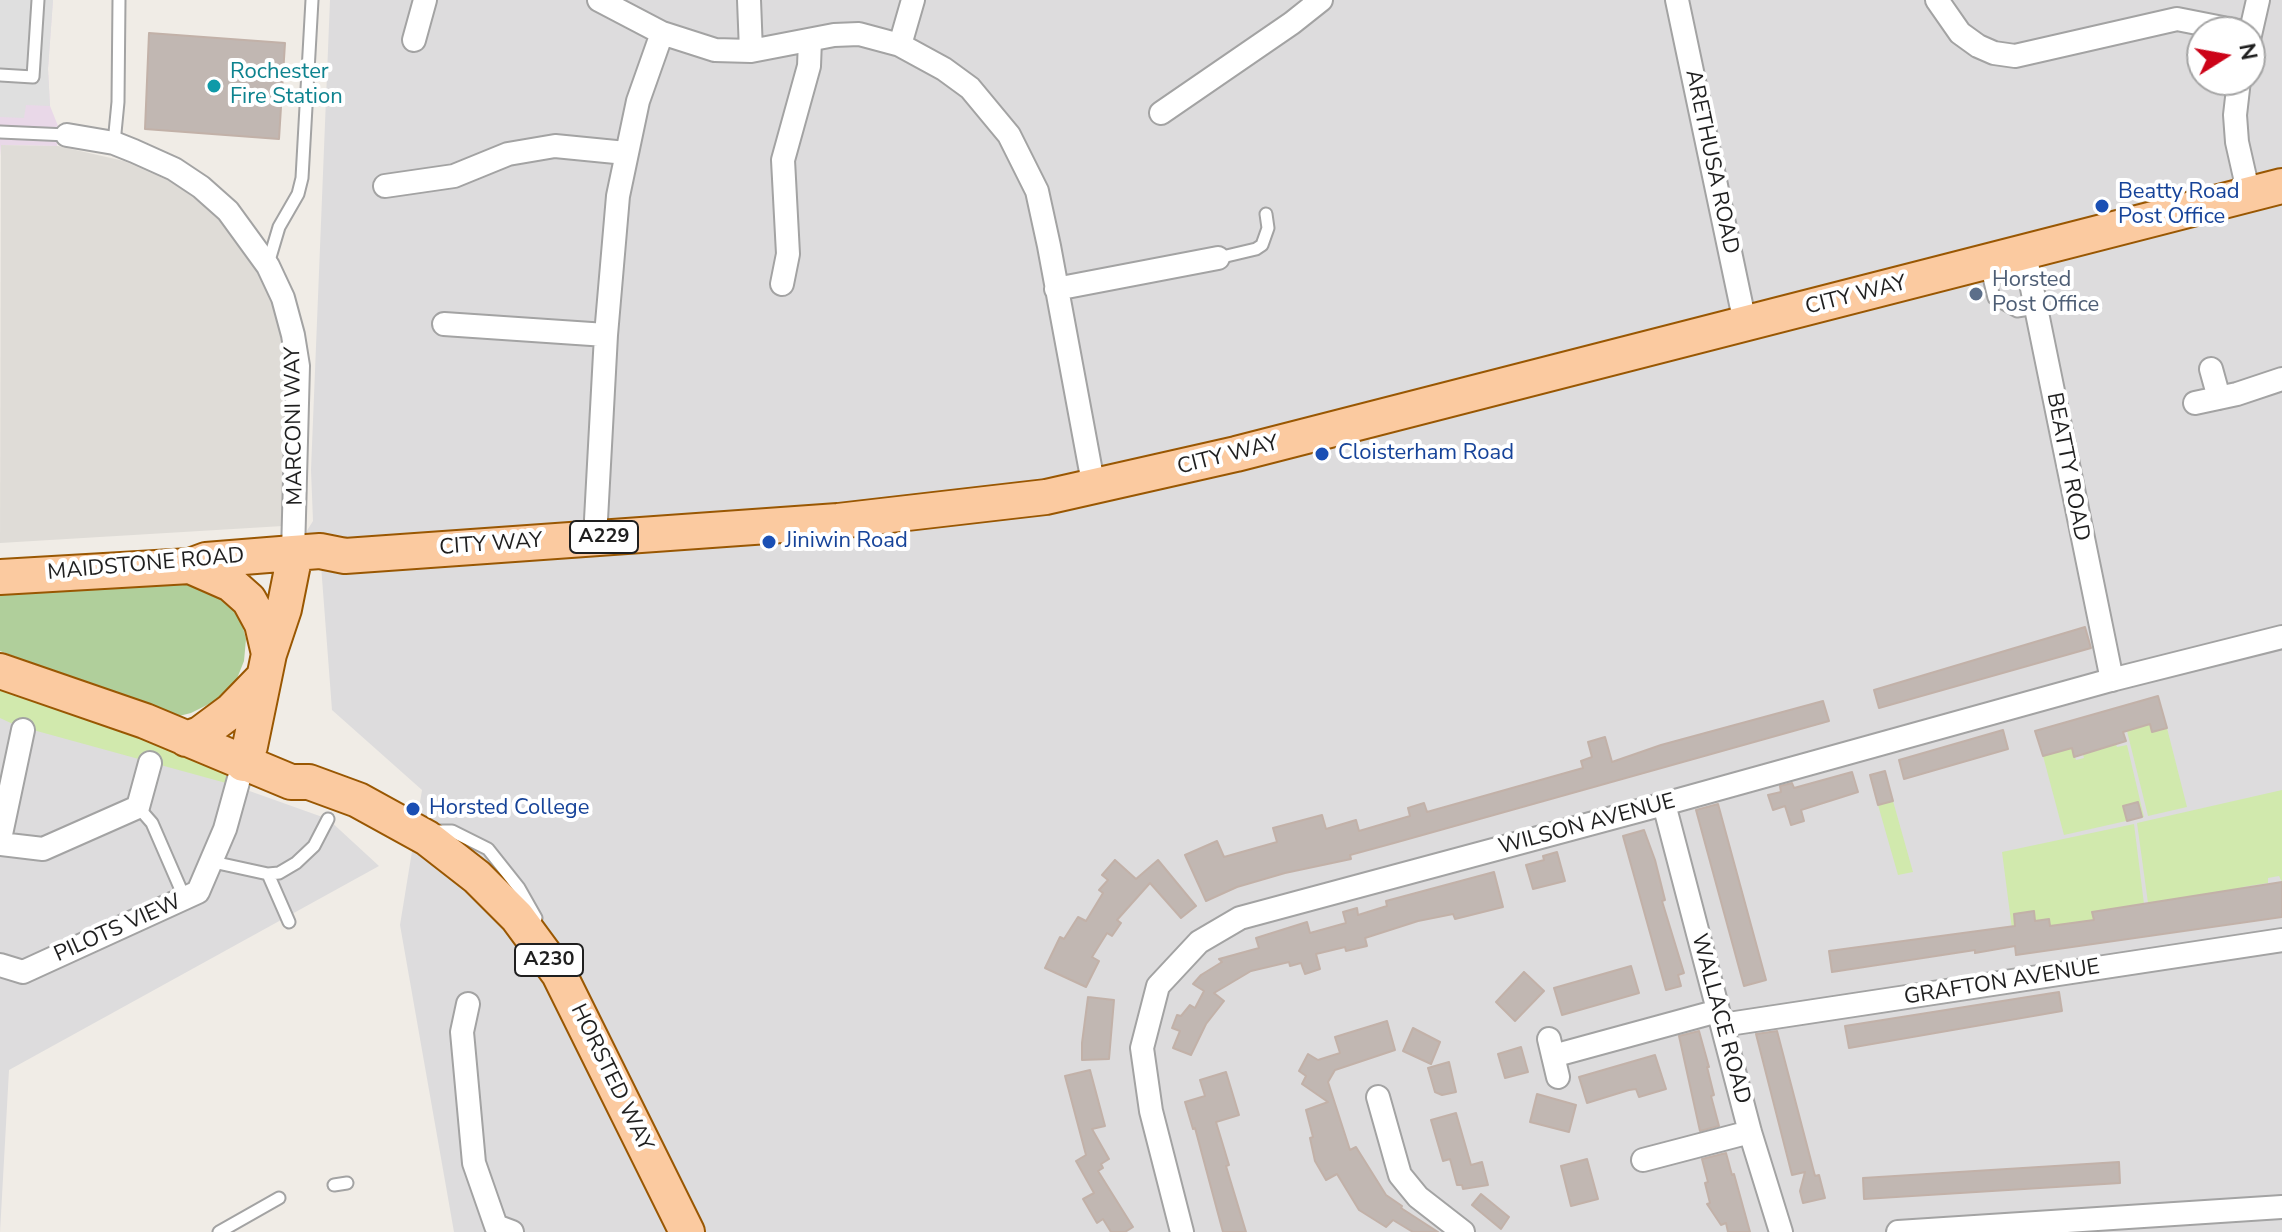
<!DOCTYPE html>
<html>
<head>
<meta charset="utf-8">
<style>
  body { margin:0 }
  #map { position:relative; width:2282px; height:1232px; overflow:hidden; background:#f0ece6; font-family:"Nunito Sans",sans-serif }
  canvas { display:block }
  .north { position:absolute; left:2186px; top:16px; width:80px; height:80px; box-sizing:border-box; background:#fff; border:2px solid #a5a5a5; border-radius:50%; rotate:79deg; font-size:22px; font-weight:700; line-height:32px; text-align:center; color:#1f1f1f }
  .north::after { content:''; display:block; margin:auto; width:28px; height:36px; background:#cc0318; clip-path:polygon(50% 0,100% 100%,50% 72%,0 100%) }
</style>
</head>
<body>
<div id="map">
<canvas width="2282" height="1232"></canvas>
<div class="north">N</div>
</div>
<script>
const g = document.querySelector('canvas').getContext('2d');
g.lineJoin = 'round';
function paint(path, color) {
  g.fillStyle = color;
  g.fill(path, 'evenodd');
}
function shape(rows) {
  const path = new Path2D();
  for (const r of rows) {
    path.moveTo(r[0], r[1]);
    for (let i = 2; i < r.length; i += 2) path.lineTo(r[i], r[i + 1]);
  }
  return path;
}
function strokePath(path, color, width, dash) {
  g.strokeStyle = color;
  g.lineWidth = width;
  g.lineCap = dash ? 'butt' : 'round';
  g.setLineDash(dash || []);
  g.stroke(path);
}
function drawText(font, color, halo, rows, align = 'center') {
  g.font = font + ' "Nunito Sans",sans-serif';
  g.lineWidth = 8;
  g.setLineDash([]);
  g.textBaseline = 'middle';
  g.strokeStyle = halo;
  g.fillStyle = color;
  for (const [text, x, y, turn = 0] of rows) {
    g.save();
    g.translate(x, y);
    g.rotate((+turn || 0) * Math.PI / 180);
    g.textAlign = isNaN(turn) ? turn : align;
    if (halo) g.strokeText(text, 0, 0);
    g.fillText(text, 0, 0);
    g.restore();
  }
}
paint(shape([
  [330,0,2282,0,2282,1232,454,1232,400,925,422,790,332,710,320,552,293,553,313,521,311,470],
  [2202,32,2250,32,2250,80,2202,80],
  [0,702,328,819,379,866,9,1070,0,1232]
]), '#dddcdd');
paint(shape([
  [0,0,53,0,48,69,50,106,58,126,57,146,1,145,0,156]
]), '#e9d8e8');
paint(shape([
  [1,145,58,146,124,161,174,183,219,217,260,273,276,312,285,353,288,384,283,526,0,543]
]), '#dfdcd7');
paint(shape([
  [0,684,218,764,227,777,226,783,15,725,0,718],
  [2150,723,2167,728,2187,807,2148,816,2127,731],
  [2114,739,2117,747,2127,745,2144,817,2064,835,2043,756,2050,754,2050,751,2072,747,2076,760,2084,758,2081,747],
  [2282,790,2282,882,2279,876,2268,878,2268,883,2243,887,2243,890,2148,903,2137,823],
  [1893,801,1913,872,1898,875,1878,805],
  [2134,824,2144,904,2093,912,2094,920,2050,926,2049,919,2035,921,2033,911,2014,914,2016,928,2012,929,2002,852]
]), '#d1e9ad');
paint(shape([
  [198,580,223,593,239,613,246,639,244,661,236,681,219,699,191,713,175,717,0,651,0,593]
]), '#b0cf9b');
paint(shape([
  [0,0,53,0,48,69,50,106,26,105,24,118,0,117]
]), '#dfdfdf');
const building = shape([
  [149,33,285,43,279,139,145,129,149,33],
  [2085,627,2091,648,1879,708,1874,690,2085,627],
  [2158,696,2167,728,2152,732,2150,724,2123,732,2126,741,2074,757,2072,748,2043,756,2035,731,2158,696],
  [1823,701,1829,721,1394,843,1350,855,1351,859,1285,873,1237,887,1206,901,1185,855,1217,841,1224,857,1277,842,1273,828,1322,815,1326,829,1356,820,1359,831,1410,816,1408,808,1424,803,1427,812,1583,768,1581,761,1592,757,1588,742,1605,737,1612,762,1661,745,1823,701],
  [2003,730,2008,749,1904,779,1899,760,2003,730],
  [1885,771,1893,801,1878,805,1870,775,1885,771],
  [1852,772,1858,792,1801,810,1804,821,1791,825,1785,806,1773,810,1768,795,1781,792,1780,786,1792,783,1794,788,1852,772],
  [2138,802,2142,817,2127,821,2123,806,2138,802],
  [1718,804,1766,980,1744,986,1696,810,1718,804],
  [1644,830,1655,860,1665,900,1662,901,1684,973,1678,975,1681,986,1666,990,1623,836,1644,830],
  [1557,852,1565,881,1533,889,1526,865,1544,860,1543,856,1557,852],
  [1115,860,1136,879,1158,860,1196,906,1181,918,1150,883,1117,920,1121,923,1112,936,1107,933,1092,957,1099,961,1086,987,1045,968,1060,937,1064,939,1078,917,1086,921,1103,893,1099,890,1108,880,1102,875,1115,860],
  [1494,872,1503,907,1455,919,1453,914,1418,921,1365,938,1367,946,1346,951,1345,947,1316,954,1320,969,1305,974,1301,963,1290,966,1289,962,1251,971,1214,993,1224,1001,1206,1024,1191,1055,1173,1048,1180,1031,1172,1028,1177,1015,1181,1016,1190,1005,1195,1008,1204,991,1193,984,1201,975,1222,962,1219,959,1259,948,1256,938,1307,922,1310,933,1346,923,1343,912,1357,908,1358,915,1387,906,1386,901,1494,872],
  [2282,882,2282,917,2016,955,2015,946,1975,953,1975,950,1832,972,1829,951,2015,926,2014,914,2034,911,2035,921,2049,919,2050,926,2094,920,2092,912,2282,882],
  [1631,966,1639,993,1562,1015,1554,988,1631,966],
  [1524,972,1544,991,1515,1021,1496,1002,1524,972],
  [2059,992,2062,1011,1849,1048,1845,1026,2059,992],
  [1088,997,1114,1000,1109,1059,1082,1060,1082,1043,1088,997],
  [1387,1021,1395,1050,1335,1070,1328,1082,1350,1150,1356,1147,1386,1195,1402,1206,1401,1208,1438,1232,1413,1232,1393,1220,1386,1227,1359,1210,1337,1174,1326,1180,1315,1161,1310,1138,1313,1137,1306,1110,1328,1102,1302,1084,1306,1076,1299,1071,1308,1054,1318,1060,1340,1053,1335,1037,1387,1021],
  [1413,1028,1440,1042,1431,1064,1403,1051,1413,1028],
  [1699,1031,1709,1067,1707,1067,1714,1095,1711,1096,1719,1126,1700,1131,1679,1036,1699,1031],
  [1777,1031,1815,1176,1819,1175,1825,1198,1803,1203,1800,1191,1805,1172,1792,1175,1756,1034,1777,1031],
  [1521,1047,1528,1072,1505,1078,1498,1054,1521,1047],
  [1655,1055,1666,1089,1639,1097,1636,1089,1629,1090,1587,1103,1579,1077,1655,1055],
  [1449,1062,1456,1092,1442,1095,1435,1092,1428,1068,1449,1062],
  [1090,1070,1105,1126,1092,1129,1109,1159,1101,1164,1103,1168,1098,1171,1133,1227,1125,1232,1111,1232,1103,1219,1097,1223,1083,1199,1094,1193,1076,1161,1086,1155,1065,1076,1090,1070],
  [1226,1072,1239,1115,1216,1122,1229,1165,1226,1166,1246,1232,1223,1232,1195,1128,1193,1129,1185,1102,1205,1096,1200,1080,1226,1072],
  [1537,1094,1576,1105,1569,1132,1530,1122,1537,1094],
  [1456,1113,1471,1165,1482,1162,1488,1185,1463,1189,1462,1185,1457,1185,1450,1159,1443,1161,1431,1120,1456,1113],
  [1726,1153,1732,1175,1734,1174,1750,1232,1728,1232,1726,1223,1721,1225,1707,1204,1710,1203,1705,1183,1708,1182,1702,1159,1726,1153],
  [1587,1159,1598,1199,1571,1206,1561,1166,1587,1159],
  [2119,1162,2120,1183,1864,1199,1863,1178,2119,1162],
  [1481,1194,1509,1217,1501,1229,1472,1205,1481,1194]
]);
paint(building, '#c1b7b2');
strokePath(building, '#c2b1a8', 2);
const lane = shape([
  [0,75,33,77,38,0],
  [0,132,67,135],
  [114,143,118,102,119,0],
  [1218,258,1256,249,1262,245,1268,228,1266,214],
  [268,264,279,227,298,194,302,178,312,0],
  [1986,265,1994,298,2017,311,2036,308],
  [138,807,152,823,185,899],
  [431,831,452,831,488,849,519,888,536,918],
  [213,862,268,874,279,873,296,863,314,846,328,819],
  [268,874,289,922],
  [334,1185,347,1183],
  [219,1232,279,1198]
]);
const street = shape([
  [599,0,662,33,715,50,751,51,834,35,859,34,900,45,944,69,970,88,1009,135,1037,191,1049,246,1094,488],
  [749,0,751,51],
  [1677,0,1745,323],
  [1937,0,1960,33,1978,46,1994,53,2015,56,2177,19,2243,32],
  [2250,35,2258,0],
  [414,40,425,0],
  [900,45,913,0],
  [2239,80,2235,115,2237,142,2249,195],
  [1161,113,1292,23,1321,0],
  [67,135,114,143,134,151,174,169,201,187,228,211,268,266,283,298,293,335,298,366,293,553],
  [385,186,454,176,508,154,555,146,626,153],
  [2025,254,2112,680],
  [782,284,788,254,783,160,809,66,810,40],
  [1056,289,1218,258],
  [444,324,606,335],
  [2211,369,2219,398],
  [2195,403,2237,394,2282,379],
  [595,538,606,335,618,196,638,101,662,33],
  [1664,804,1750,1132,1781,1232],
  [0,839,23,730],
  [0,844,43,849,138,807,150,763],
  [0,965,23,972,198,892,225,829,243,764],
  [468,1004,462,1032,474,1163,496,1226,512,1232],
  [1722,1025,2282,940],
  [1549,1039,1558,1077],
  [1553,1056,1718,1011],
  [1378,1097,1400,1175,1418,1197,1463,1232],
  [1643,1160,1750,1132],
  [1182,1232,1151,1111,1142,1048,1158,986,1199,942,1240,918,1664,804,2111,680,2282,637],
  [1898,1232,2282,1207]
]);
const primary = shape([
  [190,566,231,584,249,600,262,624,269,654],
  [0,577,190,566,206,560,293,553,320,551,345,556,838,521,1046,497,1236,454,2282,186],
  [0,671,145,721,291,782,309,782,358,800,427,838,477,877,517,917,559,974,687,1232],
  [186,739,200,734,231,711,264,677],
  [243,764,250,746,269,654,284,609,293,564,293,553]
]);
strokePath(lane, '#a3a3a3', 15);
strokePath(street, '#a3a3a3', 26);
strokePath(primary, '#995702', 38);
strokePath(lane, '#fff', 11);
strokePath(street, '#fff', 22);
strokePath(primary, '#fbcaa0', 34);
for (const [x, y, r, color] of [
  [214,86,8,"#0f9aa8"],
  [2102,206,8,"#1a4fb4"],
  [1976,294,8,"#5c6f8a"],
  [1322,454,8,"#1a4fb4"],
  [769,542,8,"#1a4fb4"],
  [413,809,8,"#1a4fb4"]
]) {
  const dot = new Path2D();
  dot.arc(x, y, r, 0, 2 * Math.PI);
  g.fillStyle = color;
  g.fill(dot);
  strokePath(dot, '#fff', 3);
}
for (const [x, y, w] of [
  [604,537,68],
  [549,960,68]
]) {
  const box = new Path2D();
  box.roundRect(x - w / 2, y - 16, w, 32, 6);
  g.fillStyle = '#fff';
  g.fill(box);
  strokePath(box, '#1f1f1f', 2);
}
drawText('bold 20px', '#1f1f1f', null, [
  ["A229",604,537],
  ["A230",549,960]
]);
drawText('22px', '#0d838f', '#fff', [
  ["Rochester",230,73],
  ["Fire Station",230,98]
], 'left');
drawText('22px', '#1f1f1f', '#fff', [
  ["ARETHUSA ROAD",1711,162,78],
  ["CITY WAY",1856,296,-14],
  ["MARCONI WAY",295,426,-91],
  ["CITY WAY",1228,456,-14],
  ["BEATTY ROAD",2067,467,79],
  ["CITY WAY",491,545,-4],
  ["MAIDSTONE ROAD",146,565,-5],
  ["WILSON AVENUE",1587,825,-15],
  ["PILOTS VIEW",118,929,-24],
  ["GRAFTON AVENUE",2002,983,-9],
  ["WALLACE ROAD",1720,1019,75],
  ["HORSTED WAY",611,1078,64]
]);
drawText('22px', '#164399', '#fff', [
  ["Beatty Road",2118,193],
  ["Post Office",2118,218],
  ["Cloisterham Road",1338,454],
  ["Jiniwin Road",785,542],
  ["Horsted College",429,809]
], 'left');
drawText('22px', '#4e5e75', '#fff', [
  ["Horsted",1992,281],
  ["Post Office",1992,306]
], 'left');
</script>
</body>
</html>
